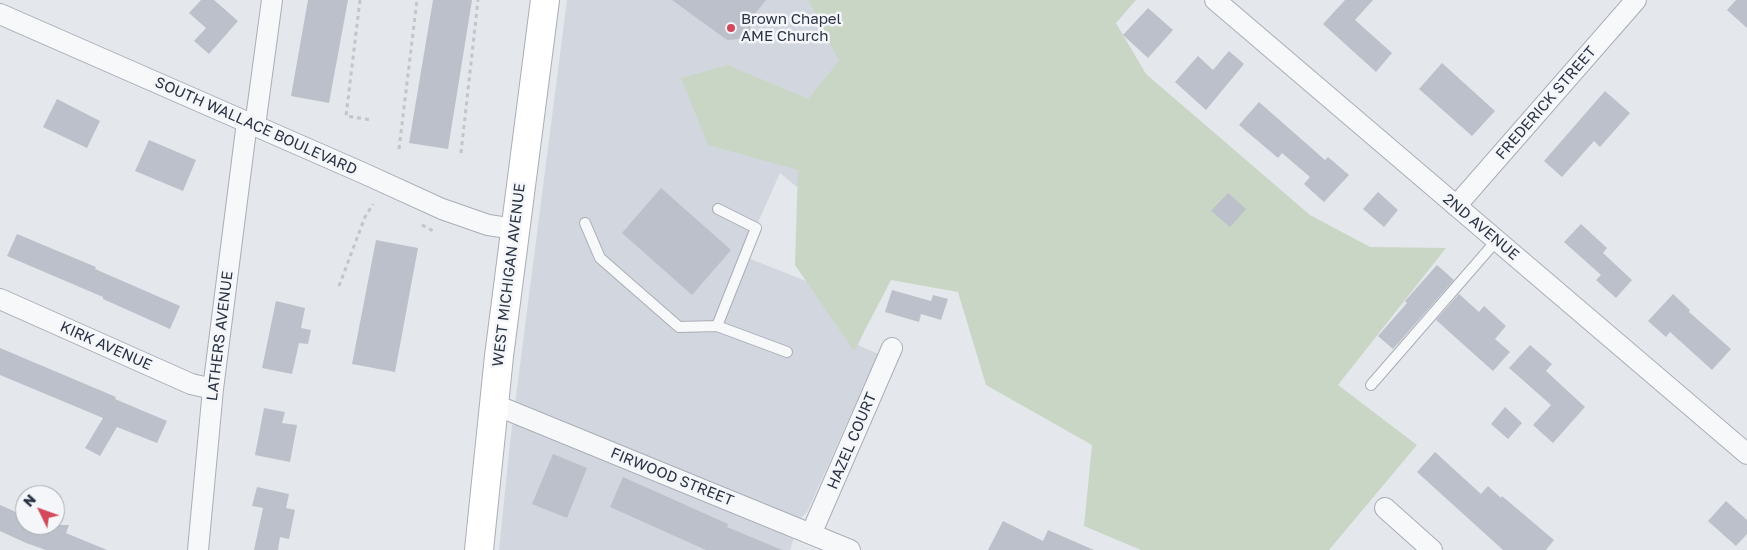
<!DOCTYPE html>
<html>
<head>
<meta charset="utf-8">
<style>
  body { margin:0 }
  #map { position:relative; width:1747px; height:550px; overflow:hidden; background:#e4e7ec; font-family:"Golos Text",sans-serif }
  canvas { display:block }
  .north { position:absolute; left:15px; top:485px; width:50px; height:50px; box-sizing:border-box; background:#f4f6f9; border:1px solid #a4a8b1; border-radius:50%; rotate:312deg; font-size:14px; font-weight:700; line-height:20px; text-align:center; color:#2b3445 }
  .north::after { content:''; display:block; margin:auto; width:18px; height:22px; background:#d1495b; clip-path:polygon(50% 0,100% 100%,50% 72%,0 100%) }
</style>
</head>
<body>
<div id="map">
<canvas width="1747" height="550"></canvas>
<div class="north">N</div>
</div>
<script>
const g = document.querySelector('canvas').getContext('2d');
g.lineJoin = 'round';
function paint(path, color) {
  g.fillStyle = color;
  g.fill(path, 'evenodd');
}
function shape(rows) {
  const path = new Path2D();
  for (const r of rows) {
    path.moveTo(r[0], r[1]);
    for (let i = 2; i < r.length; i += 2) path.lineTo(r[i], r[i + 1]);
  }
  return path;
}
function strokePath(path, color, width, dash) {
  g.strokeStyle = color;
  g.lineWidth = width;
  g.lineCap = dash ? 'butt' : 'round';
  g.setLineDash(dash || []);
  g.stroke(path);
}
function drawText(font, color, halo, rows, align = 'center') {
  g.font = font + ' "Golos Text",sans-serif';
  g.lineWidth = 5;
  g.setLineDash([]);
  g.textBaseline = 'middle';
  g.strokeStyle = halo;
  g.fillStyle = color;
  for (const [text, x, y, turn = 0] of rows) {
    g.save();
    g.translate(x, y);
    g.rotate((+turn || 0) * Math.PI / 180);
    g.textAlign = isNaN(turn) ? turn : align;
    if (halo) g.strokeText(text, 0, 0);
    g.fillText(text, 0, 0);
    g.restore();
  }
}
paint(shape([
  [567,0,1049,0,845,227,780,173,743,256,874,308,858,345,878,354,807,512,800,519,790,550,499,550,510,443]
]), '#d2d6de');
paint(shape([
  [812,0,1136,0,1116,23,1146,74,1310,215,1370,247,1446,248,1338,385,1417,445,1329,550,1141,550,1084,526,1092,445,986,385,958,292,891,280,854,351,795,265,798,170,708,145,681,78,728,65,808,99,839,61,809,1]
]), '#c9d6c5');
paint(shape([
  [201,0,214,0,238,21,209,54,194,41,206,28,189,13],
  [308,0,348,0,329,103,291,96],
  [433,0,472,0,448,149,409,143],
  [672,0,766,0,751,19,750,38,727,40],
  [1345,0,1373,0,1355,20,1392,53,1376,72,1323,24],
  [1736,0,1747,0,1747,28,1727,10],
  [1148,8,1173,30,1148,58,1123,35],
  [1229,51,1244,64,1206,110,1175,82,1198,56,1213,70],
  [1442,63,1495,111,1472,136,1419,89],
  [1605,91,1630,113,1600,147,1594,141,1562,177,1544,161],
  [57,99,100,121,87,148,43,127],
  [1259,102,1325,160,1328,157,1349,175,1324,202,1304,184,1310,177,1282,153,1278,158,1239,125],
  [149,140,196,160,183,191,135,171],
  [661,188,731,250,692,295,622,233],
  [1378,192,1398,210,1384,227,1363,209],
  [1228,193,1246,209,1230,227,1211,211],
  [1581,224,1607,248,1603,253,1632,280,1616,298,1596,280,1601,275,1564,242],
  [17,234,96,267,95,269,180,306,170,329,103,299,103,297,7,256],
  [376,240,418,248,395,372,352,364],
  [1437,265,1454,280,1393,349,1378,336,1407,303,1405,301],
  [892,290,931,301,933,295,948,299,941,320,921,314,919,322,885,312],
  [1459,294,1479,312,1484,306,1506,326,1495,339,1510,352,1493,371,1436,320],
  [1673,294,1690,310,1689,312,1731,349,1712,370,1670,332,1666,337,1648,321],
  [276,301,305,308,301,328,311,330,308,344,299,343,292,374,262,368],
  [1530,345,1552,364,1546,371,1585,407,1553,443,1533,425,1551,405,1509,368],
  [0,348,116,397,115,399,167,421,157,443,117,427,100,456,85,448,103,418,0,375],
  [1505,407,1522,423,1508,439,1491,424],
  [264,408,285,412,282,423,297,425,290,462,255,455],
  [1435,452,1481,494,1488,486,1501,498,1502,496,1554,540,1546,550,1503,550,1417,472],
  [553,454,587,468,567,518,532,504],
  [623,477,728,524,727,527,782,550,706,550,610,507],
  [257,487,289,494,286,508,295,510,289,539,280,537,278,550,254,550,263,508,252,506],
  [1726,501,1747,520,1747,534,1736,546,1708,521],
  [0,505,25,516,25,525,69,525,66,533,107,550,46,550,26,543,0,531],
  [1003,521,1043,541,1048,530,1094,550,988,550]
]), '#bbc0ca');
const service = shape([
  [585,223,600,258,679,327,717,326,756,228,718,209],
  [717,326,787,352],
  [1371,385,1497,240]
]);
const minor = shape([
  [1215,0,1747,454],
  [0,14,363,173,442,209,488,225,515,229],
  [255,126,272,0],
  [1456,206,1636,0],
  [0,299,191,384,213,389],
  [493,404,850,550],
  [1385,508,1432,550],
  [811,534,892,348],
  [198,550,213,389,247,122]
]);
const secondary = shape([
  [479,550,499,356,545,0]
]);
strokePath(service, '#a9aeb7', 12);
strokePath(minor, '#a9aeb7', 22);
strokePath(secondary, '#a9aeb7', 30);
strokePath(shape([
  [360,0,346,116,372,120],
  [399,149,417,0],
  [461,153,478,0],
  [422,225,435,232],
  [339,286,365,217,373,204]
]), '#c2c5cb', 3, [4, 4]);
strokePath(service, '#f7f8fa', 10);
strokePath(minor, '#f7f8fa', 20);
strokePath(secondary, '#fff', 28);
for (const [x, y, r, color] of [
  [731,28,5,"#d1495b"]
]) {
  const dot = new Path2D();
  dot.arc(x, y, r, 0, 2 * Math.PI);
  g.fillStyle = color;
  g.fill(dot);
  strokePath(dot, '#f4f6f9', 2);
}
drawText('15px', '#2b3445', '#f4f6f9', [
  ["Brown Chapel",741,19],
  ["AME Church",741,36]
], 'left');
drawText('15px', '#2b3445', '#f4f6f9', [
  ["FREDERICK STREET",1546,103,-49],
  ["SOUTH WALLACE BOULEVARD",256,126,24],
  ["2ND AVENUE",1481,227,40],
  ["WEST MICHIGAN AVENUE",509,275,-83],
  ["LATHERS AVENUE",220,336,-83],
  ["KIRK AVENUE",106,346,24],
  ["HAZEL COURT",852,441,-67],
  ["FIRWOOD STREET",672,477,22]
]);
</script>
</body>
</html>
